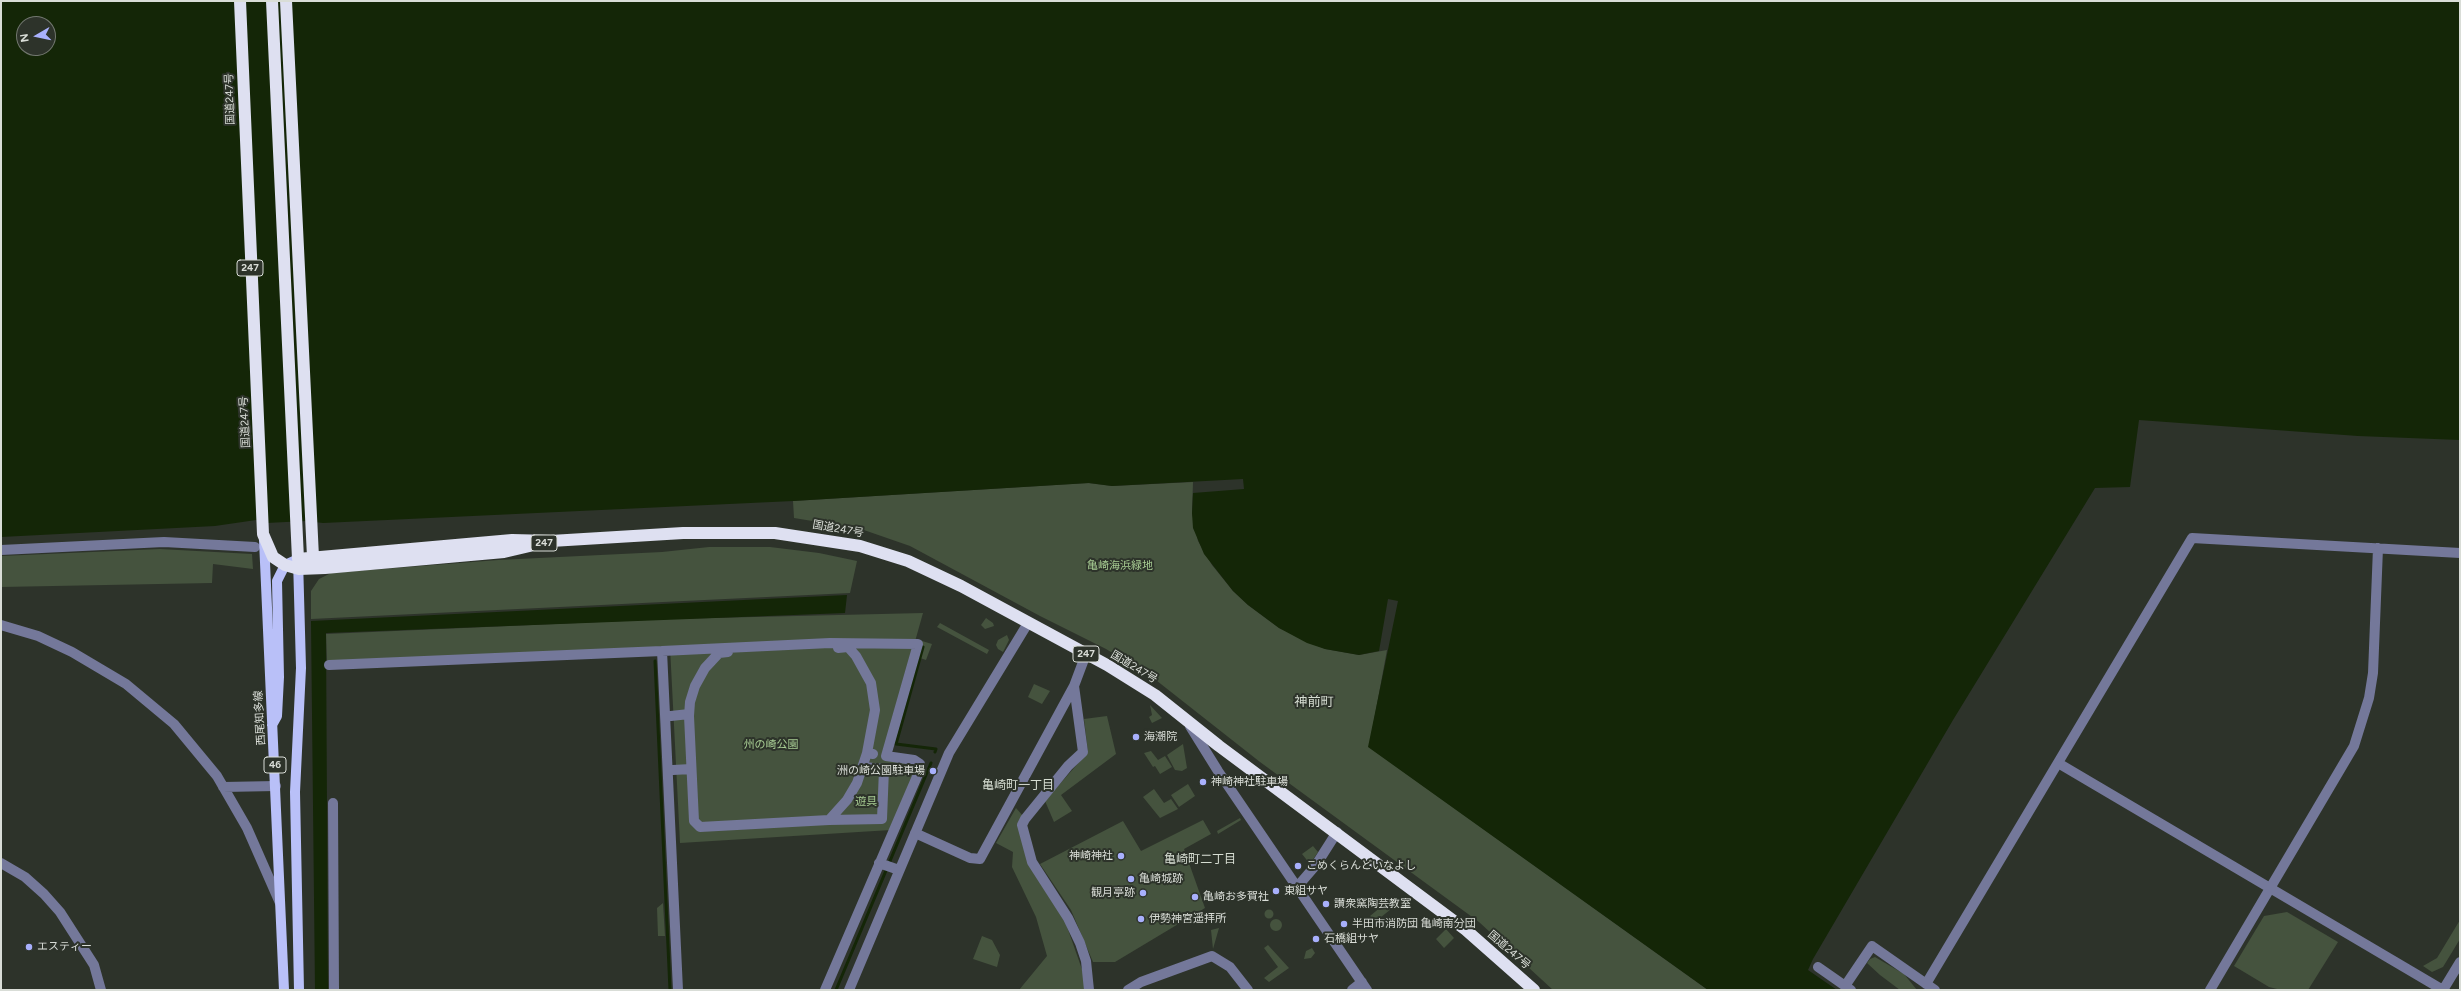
<!DOCTYPE html>
<html>
<head>
<meta charset="utf-8">
<style>
  body { margin:0 }
  #map { position:relative; width:2461px; height:991px; overflow:hidden; background:#2d332a; font-family:Figtree,sans-serif }
  canvas { display:block }
  .frame { position:absolute; inset:0; border:2px solid #d9ddd7; pointer-events:none }
  .north { position:absolute; left:16px; top:16px; width:40px; height:40px; box-sizing:border-box; background:#2d332a; border:1px solid #72776f; border-radius:50%; rotate:261deg; font-size:11px; font-weight:700; line-height:16px; text-align:center; color:#d9ddd7 }
  .north::after { content:''; display:block; margin:auto; width:14px; height:18px; background:#a8b0fc; clip-path:polygon(50% 0,100% 100%,50% 72%,0 100%) }
</style>
</head>
<body>
<div id="map">
<canvas width="2461" height="991"></canvas>
<div class="frame"></div>
<div class="north">N</div>
</div>
<script>
const g = document.querySelector('canvas').getContext('2d');
g.lineJoin = 'round';
function paint(path, color) {
  g.fillStyle = color;
  g.fill(path, 'evenodd');
}
function shape(rows) {
  const path = new Path2D();
  for (const r of rows) {
    if (r.length === 3) {
      path.moveTo(r[0] + r[2], r[1]);
      path.arc(r[0], r[1], r[2], 0, 2 * Math.PI);
      continue;
    }
    path.moveTo(r[0], r[1]);
    for (let i = 2; i < r.length; i += 2) path.lineTo(r[i], r[i + 1]);
  }
  return path;
}
function strokePath(path, color, width, dash) {
  g.strokeStyle = color;
  g.lineWidth = width;
  g.lineCap = dash ? 'butt' : 'round';
  g.setLineDash(dash || []);
  g.stroke(path);
}
function drawText(font, color, halo, rows, align = 'center') {
  g.font = font + ' Figtree,"Noto Sans JP",sans-serif';
  g.lineWidth = 4;
  g.setLineDash([]);
  g.textBaseline = 'middle';
  g.strokeStyle = halo;
  g.fillStyle = color;
  for (const [text, x, y, turn = 0] of rows) {
    g.save();
    g.translate(x, y);
    g.rotate((+turn || 0) * Math.PI / 180);
    g.textAlign = isNaN(turn) ? turn : align;
    if (halo) g.strokeText(text, 0, 0);
    g.fillText(text, 0, 0);
    g.restore();
  }
}
paint(shape([
  [1193,482,1192,513,1198,541,1212,565,1233,591,1248,605,1279,628,1325,649,1359,655,1387,650,1369,747,1708,990,1553,990,1479,922,1260,762,1152,677,1106,649,1040,616,910,546,861,529,794,518,793,501,1088,483,1112,486],
  [709,547,770,547,819,553,857,561,850,593,311,619,311,591,319,579,331,573,498,560,662,552],
  [160,549,252,554,253,569,213,564,212,583,1,587,1,556],
  [923,613,884,752,910,764,915,770,891,830,680,843,670,647,327,662,326,634,669,619],
  [986,618,993,623,994,626,985,629,981,625],
  [940,623,989,650,987,654,937,627],
  [1007,635,1009,640,1003,652,998,649,996,645,998,640],
  [922,641,932,644,926,660,917,657],
  [1034,684,1050,691,1042,704,1028,697],
  [1150,705,1162,718,1152,723,1149,717,1152,715],
  [1107,716,1116,754,1061,795,1072,811,1054,822,1045,801,1088,752,1084,719],
  [1183,744,1187,768,1182,771,1175,770,1167,755],
  [1151,751,1158,760,1165,756,1172,767,1160,774,1155,766,1153,767,1144,753],
  [1188,784,1195,796,1179,807,1171,795],
  [1154,789,1164,803,1171,799,1178,809,1160,818,1143,797],
  [1016,808,1023,816,1021,836,1065,921,1084,975,1086,990,1019,990,1047,956,1036,917,1012,867,1013,852,996,843],
  [1240,818,1241,820,1218,834,1217,831],
  [1203,820,1211,834,1184,849,1205,908,1115,962,1093,962,1071,910,1040,864,1123,821,1141,851],
  [1313,846,1318,852,1310,864,1302,854],
  [1393,897,1396,905,1375,922,1370,916],
  [663,903,665,936,658,936,657,908],
  [1269,914,4.5],
  [2287,912,2338,942,2308,990,2281,990,2269,987,2234,966,2264,916],
  [1276,925,6],
  [2460,920,2460,939,2443,967,2432,972,2423,966,2437,958],
  [1219,928,1213,949,1211,930],
  [1446,929,1454,938,1444,948,1436,939],
  [982,936,992,940,1000,955,997,967,973,959],
  [1268,945,1289,968,1269,982,1264,978,1278,967,1264,948],
  [1312,948,1315,953,1311,958,1304,959,1306,951],
  [1875,957,1904,974,1917,990,1900,990,1880,975,1867,963,1870,959]
]), '#45533e');
paint(shape([
  [1,1,2460,1,2460,440,2358,436,2139,420,2130,487,2095,488,1953,720,1813,959,1808,970,1837,990,1708,990,1368,747,1398,601,1388,599,1379,651,1359,655,1325,649,1307,643,1279,628,1248,605,1233,591,1204,554,1193,528,1192,513,1193,493,1244,489,1243,479,1112,486,1089,483,793,501,323,523,306,521,266,523,256,520,215,526,1,537],
  [24,24,48,24,48,48,24,48],
  [847,595,845,613,326,633,328,990,315,990,311,621]
]), '#142607');
strokePath(shape([
  [923,647,896,744,936,749,935,752],
  [655,661,670,990],
  [836,990,931,763]
]), '#142607', 3);
strokePath(shape([
  [1,550,164,542,255,547],
  [1,625,38,636,72,652,126,684,174,724,217,776,247,828,280,903],
  [838,648,848,647,856,656,871,683,875,710,867,753],
  [662,651,830,643,918,644,886,756,914,760,920,764,919,772,825,990],
  [728,652,719,653,705,668,695,686,690,702,689,716,694,821,700,827,829,820,847,800,857,783,867,753,873,754],
  [329,665,662,651,678,990],
  [1074,686,1083,752,1068,766,1025,819,1022,825,1032,862,1068,918,1080,943,1086,961,1089,990],
  [671,716,689,714],
  [1190,726,1218,771,1367,990],
  [2058,763,2443,990],
  [673,770,691,769],
  [223,787,276,786],
  [333,803,334,990],
  [829,820,882,819,884,769,864,767],
  [915,833,970,858,980,859,1074,686,1086,654],
  [1,863,25,877,44,894,60,912,94,965,101,990],
  [879,863,899,870],
  [1297,887,1316,865,1337,832],
  [1818,967,1851,990],
  [1926,984,2192,538,2460,553],
  [1845,986,1872,946,1935,990],
  [849,990,949,753,1028,623],
  [1128,990,1141,982,1212,956,1230,967,1248,990],
  [1352,990,1362,982],
  [2210,990,2354,746,2369,698,2373,673,2378,548],
  [2443,990,2460,962]
]), '#74789a', 10);
strokePath(shape([
  [264,540,284,990],
  [272,725,277,716,279,677,277,581,285,565,298,559,301,668,295,792,299,990]
]), '#b9c0f8', 10);
strokePath(shape([
  [240,1,263,534,273,557,285,565,299,569,325,568,504,552,551,541,512,540,298,559,272,1],
  [286,1,313,557],
  [551,541,683,533,775,533,860,546,908,561,961,586,1107,665,1155,695,1219,746,1466,930,1534,990]
]), '#dee0f1', 12);
for (const [x, y, r, color] of [
  [1136,737,4,"#a8b0fc"],
  [933,771,4,"#a8b0fc"],
  [1203,782,4,"#a8b0fc"],
  [1121,856,4,"#a8b0fc"],
  [1298,866,4,"#a8b0fc"],
  [1131,879,4,"#a8b0fc"],
  [1276,891,4,"#a8b0fc"],
  [1143,893,4,"#a8b0fc"],
  [1195,897,4,"#a8b0fc"],
  [1326,904,4,"#a8b0fc"],
  [1141,919,4,"#a8b0fc"],
  [1344,924,4,"#a8b0fc"],
  [1316,939,4,"#a8b0fc"],
  [29,947,4,"#a8b0fc"]
]) {
  const dot = new Path2D();
  dot.arc(x, y, r, 0, 2 * Math.PI);
  g.fillStyle = color;
  g.fill(dot);
  strokePath(dot, '#2d332a', 1.5);
}
for (const [x, y, w] of [
  [250,268,26],
  [544,543,26],
  [1086,654,26],
  [275,765,22]
]) {
  const box = new Path2D();
  box.roundRect(x - w / 2, y - 8, w, 16, 3);
  g.fillStyle = '#2d332a';
  g.fill(box);
  strokePath(box, '#d9ddd7', 1);
}
drawText('bold 10px', '#d9ddd7', null, [
  ["247",250,268],
  ["247",544,543],
  ["247",1086,654],
  ["46",275,765]
]);
drawText('11px', '#d9ddd7', '#2d332a', [
  ["国道247号",230,99,-92],
  ["国道247号",245,422,-93],
  ["国道247号",838,529,10],
  ["国道247号",1134,667,31],
  ["西尾知多線",260,718,-93],
  ["国道247号",1509,950,41]
]);
drawText('11px', '#a7cc93', '#2d332a', [
  ["亀崎海浜緑地",1120,566],
  ["州の崎公園",771,745],
  ["遊具",866,802]
]);
drawText('11px', '#d9ddd7', '#2d332a', [
  ["海潮院",1144,737],
  ["洲の崎公園駐車場",925,771,"right"],
  ["神崎神社駐車場",1211,782],
  ["神崎神社",1113,856,"right"],
  ["こめくらんどいなよし",1306,866],
  ["亀崎城跡",1139,879],
  ["東組サヤ",1284,891],
  ["観月亭跡",1135,893,"right"],
  ["亀崎お多賀社",1203,897],
  ["讃衆窯陶芸教室",1334,904],
  ["伊勢神宮遥拝所",1149,919],
  ["半田市消防団 亀崎南分団",1352,924],
  ["石橋組サヤ",1324,939],
  ["エスティー",37,947]
], 'left');
drawText('12px', '#d6ddd2', '#2d332a', [
  ["亀崎町一丁目",1018,785],
  ["亀崎町二丁目",1200,859]
]);
drawText('13px', '#d6ddd2', '#2d332a', [
  ["神前町",1314,702]
]);
</script>
</body>
</html>
